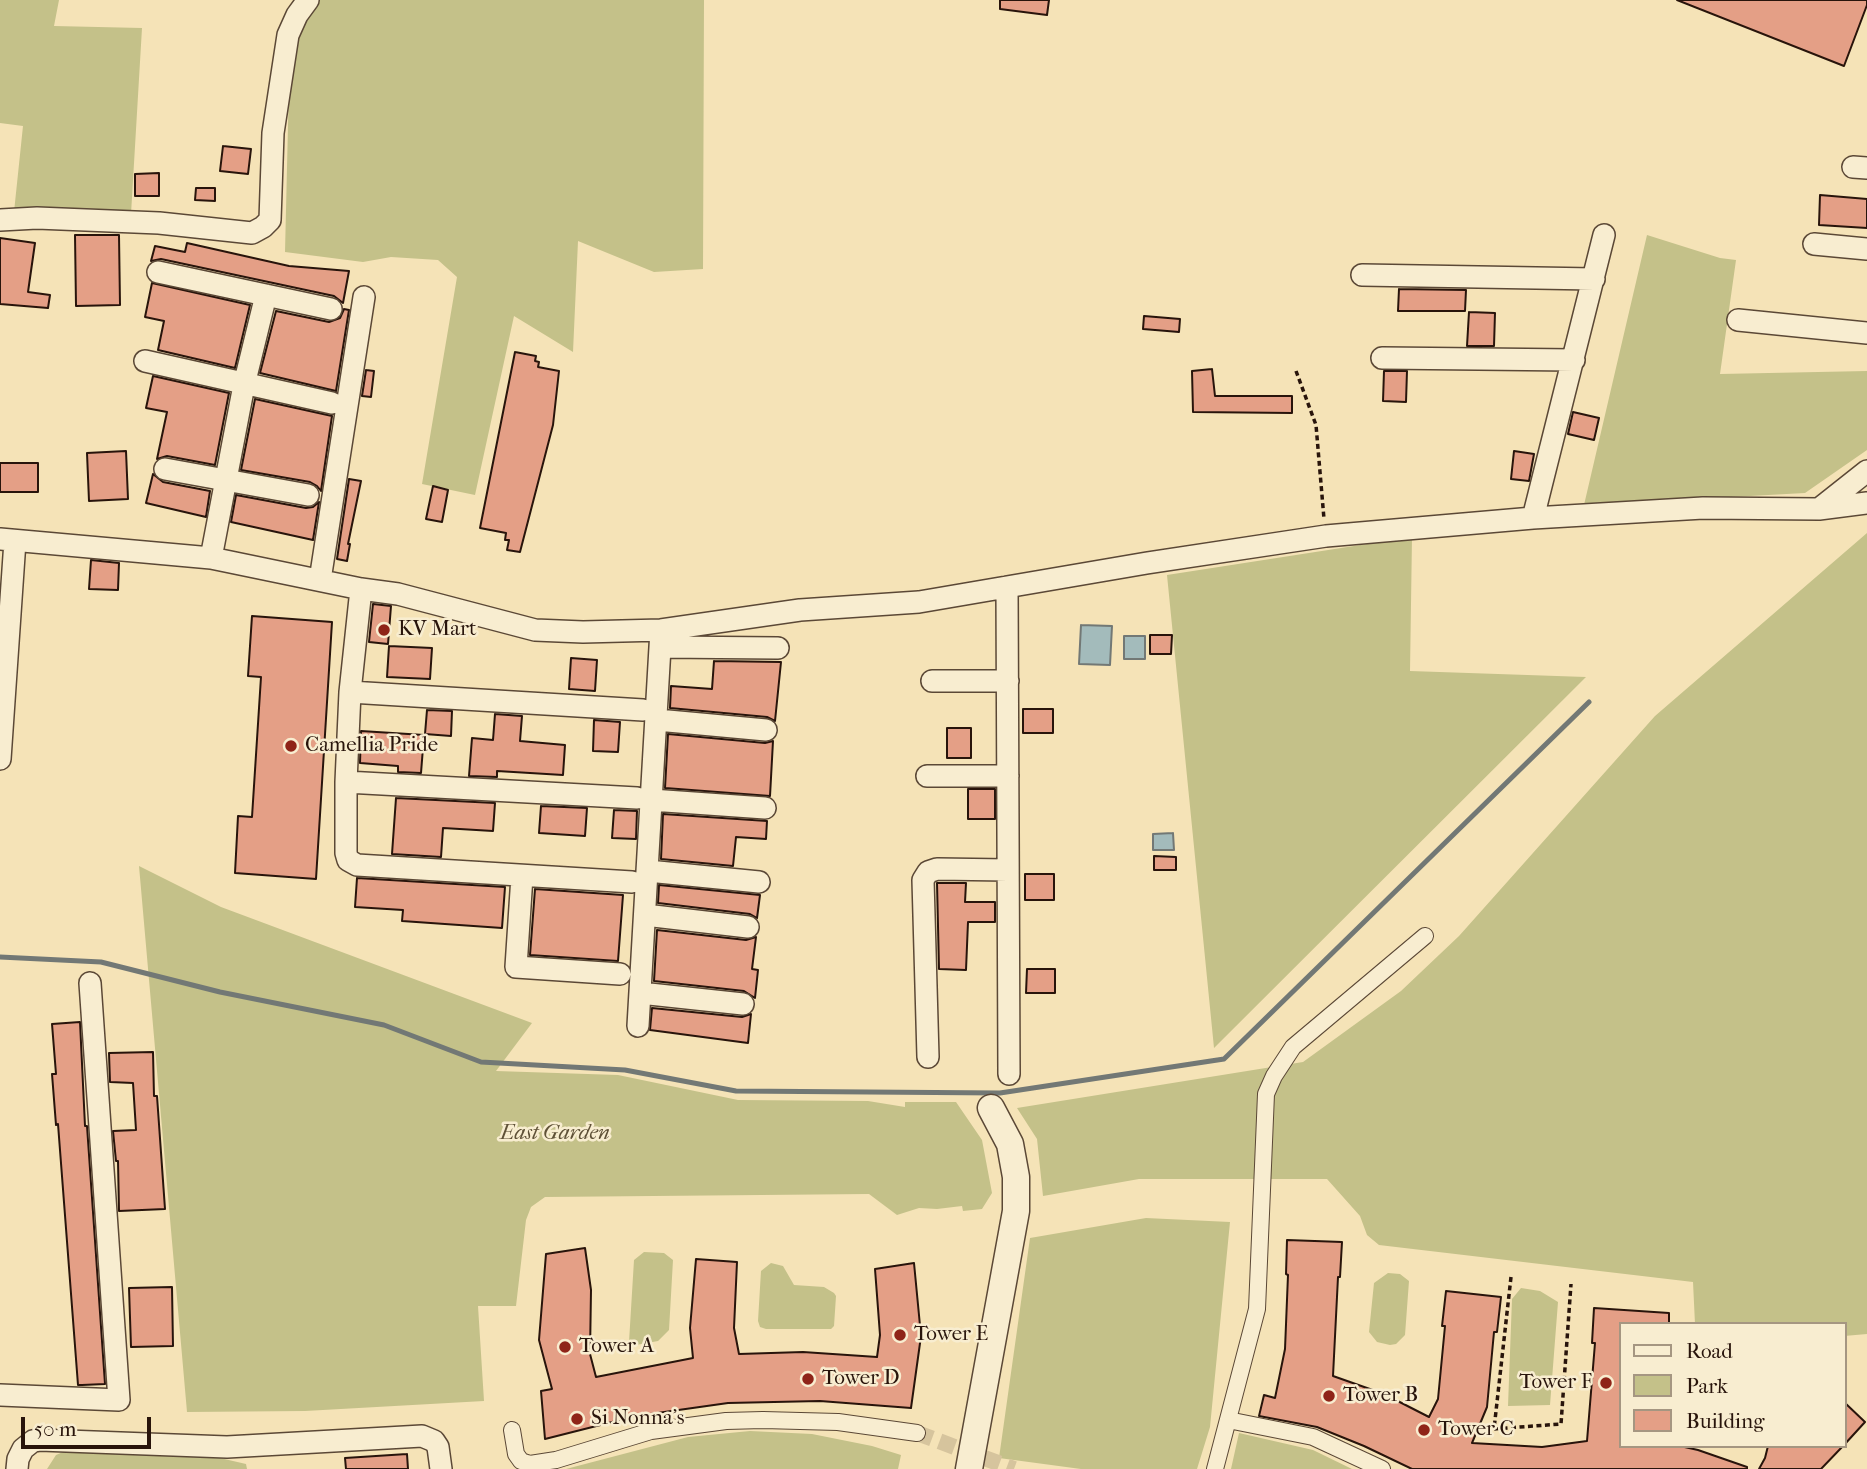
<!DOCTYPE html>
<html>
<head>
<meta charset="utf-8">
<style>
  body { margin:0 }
  #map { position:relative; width:1867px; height:1469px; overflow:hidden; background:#f5e3b7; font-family:"IM FELL French Canon",serif }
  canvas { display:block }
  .legend { position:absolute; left:1619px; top:1322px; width:228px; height:126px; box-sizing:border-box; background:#f8edd0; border:2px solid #a59681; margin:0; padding:9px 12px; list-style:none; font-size:21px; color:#28140b }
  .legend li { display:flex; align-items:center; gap:14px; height:35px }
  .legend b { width:35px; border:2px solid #a59681 }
  .scale { position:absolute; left:21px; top:1417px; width:130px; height:32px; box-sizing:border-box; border:4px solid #28140b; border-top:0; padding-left:9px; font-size:21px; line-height:24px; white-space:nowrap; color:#28140b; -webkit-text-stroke:5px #f8edd0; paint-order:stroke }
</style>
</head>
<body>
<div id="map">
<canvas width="1867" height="1469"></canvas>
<ul class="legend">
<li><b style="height:9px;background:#f8edd0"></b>Road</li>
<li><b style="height:19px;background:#c4c189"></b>Park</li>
<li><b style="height:19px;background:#e49f86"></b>Building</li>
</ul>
<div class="scale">50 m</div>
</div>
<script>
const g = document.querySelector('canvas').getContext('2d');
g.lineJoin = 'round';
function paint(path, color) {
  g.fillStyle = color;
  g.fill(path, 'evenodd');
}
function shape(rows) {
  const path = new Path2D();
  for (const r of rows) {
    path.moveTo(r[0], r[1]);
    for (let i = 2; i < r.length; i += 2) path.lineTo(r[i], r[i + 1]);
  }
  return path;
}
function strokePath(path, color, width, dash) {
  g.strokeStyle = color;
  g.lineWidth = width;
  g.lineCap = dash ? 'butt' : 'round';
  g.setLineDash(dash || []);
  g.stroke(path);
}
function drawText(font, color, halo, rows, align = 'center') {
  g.font = font + ' "IM FELL French Canon",serif';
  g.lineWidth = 5;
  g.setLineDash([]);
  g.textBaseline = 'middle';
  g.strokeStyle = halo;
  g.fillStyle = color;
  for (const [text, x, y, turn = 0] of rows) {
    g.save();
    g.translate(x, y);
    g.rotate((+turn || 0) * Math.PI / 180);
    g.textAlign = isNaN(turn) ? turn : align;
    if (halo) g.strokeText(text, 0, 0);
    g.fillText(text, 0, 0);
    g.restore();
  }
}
paint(shape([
  [0,0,59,0,54,26,142,28,131,214,14,212,23,126,0,123],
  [317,0,704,0,703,269,654,272,578,241,573,352,514,316,475,495,422,484,457,277,438,260,391,257,363,262,285,252,289,83,293,52,303,23],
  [1647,235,1720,258,1736,260,1720,374,1867,371,1867,450,1805,493,1584,505],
  [1867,533,1867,1334,1844,1336,1844,1324,1695,1324,1693,1282,1379,1245,1367,1235,1360,1216,1327,1179,1139,1179,1043,1196,1037,1139,1017,1108,1303,1062,1401,991,1459,936,1655,716],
  [1412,537,1410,671,1586,677,1214,1048,1167,575],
  [139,866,221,907,532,1023,496,1071,618,1075,738,1100,868,1101,905,1107,905,1102,956,1102,982,1140,992,1193,982,1209,963,1211,962,1206,937,1209,919,1208,897,1215,869,1194,545,1197,531,1207,526,1220,516,1306,478,1306,484,1401,305,1411,187,1412],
  [1146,1218,1230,1222,1210,1427,1197,1469,1081,1469,999,1458,1030,1238],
  [644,1252,664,1253,673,1260,669,1330,658,1341,636,1345,629,1342,634,1260],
  [771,1263,783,1266,794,1285,824,1287,834,1293,836,1296,834,1326,831,1329,766,1329,760,1327,758,1321,761,1271],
  [1388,1273,1400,1274,1409,1281,1405,1335,1396,1344,1390,1345,1377,1342,1369,1332,1374,1283],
  [1521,1288,1540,1291,1558,1302,1550,1405,1508,1406,1512,1299],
  [750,1431,812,1434,872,1446,901,1455,898,1469,566,1469,688,1437],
  [1239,1433,1313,1450,1352,1469,1231,1469],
  [70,1449,220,1458,246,1464,247,1469,47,1469,56,1455]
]), '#c4c189');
const water = shape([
  [1081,625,1112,626,1110,665,1079,664,1081,625],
  [1124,636,1145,636,1145,659,1124,659,1124,636],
  [1173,833,1174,850,1153,850,1153,834,1173,833]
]);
paint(water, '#a3bbbb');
strokePath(water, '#727875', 2);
strokePath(shape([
  [0,957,101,962,220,992,384,1025,481,1062,625,1070,736,1091,1000,1093,1224,1059,1589,702]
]), '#727875', 5);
const building = shape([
  [1000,0,1049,0,1047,15,1000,9,1000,0],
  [1677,0,1867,0,1867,5,1844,66,1677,0],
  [223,146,251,149,248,174,220,171,223,146],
  [159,173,159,196,135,196,135,174,159,173],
  [196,188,215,188,215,201,195,200,196,188],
  [1820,195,1867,199,1867,228,1819,225,1820,195],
  [75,235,119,235,120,305,76,306,75,235],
  [0,238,35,243,28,292,50,295,48,308,0,304,0,238],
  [187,243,289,266,349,271,343,303,334,296,161,259,151,261,155,246,185,252,187,243],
  [152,283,250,305,235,368,158,350,164,321,145,317,152,283],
  [1399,289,1466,290,1465,311,1398,311,1399,289],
  [344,309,349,310,336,391,260,373,276,311,329,322,340,318,344,309],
  [1469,312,1495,313,1494,346,1467,346,1469,312],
  [1144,316,1180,319,1179,332,1143,329,1144,316],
  [515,352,536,356,535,361,539,362,538,367,559,371,553,425,520,552,507,550,509,540,505,540,506,533,480,528,515,352],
  [1212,369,1215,396,1292,396,1292,413,1193,412,1192,371,1212,369],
  [366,370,374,371,371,397,362,396,366,370],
  [1384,371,1407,371,1406,402,1383,401,1384,371],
  [153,376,229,393,215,465,167,456,157,459,167,412,146,408,153,376],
  [255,399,332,416,321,491,317,486,310,482,241,470,255,399],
  [1573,412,1599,418,1594,440,1568,434,1573,412],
  [126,451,128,499,89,501,87,453,126,451],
  [1514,451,1534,454,1529,481,1511,479,1514,451],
  [0,463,38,463,38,492,0,492,0,463],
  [153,474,163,482,210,491,206,517,146,503,153,474],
  [349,479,361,481,348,544,350,544,347,561,337,559,349,479],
  [433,486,448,490,442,522,426,519,433,486],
  [236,495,306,508,313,507,319,502,313,540,231,522,236,495],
  [91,560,119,563,118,590,89,589,91,560],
  [373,604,391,606,388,644,369,642,373,604],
  [252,616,332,622,316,879,235,873,238,816,252,817,261,677,248,676,252,616],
  [1150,635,1172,635,1171,654,1150,654,1150,635],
  [389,646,432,648,430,679,387,677,389,646],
  [571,658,597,660,595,691,569,689,571,658],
  [714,661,781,662,775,721,767,717,670,708,671,686,712,689,714,661],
  [1023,709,1053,709,1053,733,1023,733,1023,709],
  [427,710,452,711,451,736,425,734,427,710],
  [495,714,522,716,520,741,565,745,563,775,497,771,497,777,469,776,472,738,493,740,495,714],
  [594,720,620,722,618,752,593,751,594,720],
  [947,728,971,728,971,758,947,758,947,728],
  [361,731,424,735,421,773,398,772,398,766,360,763,361,731],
  [668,734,765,743,773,741,770,796,665,788,668,734],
  [968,789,995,789,995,819,968,819,968,789],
  [396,798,495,803,493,831,443,828,441,857,392,854,396,798],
  [541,806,587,808,585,836,539,833,541,806],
  [614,810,637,811,636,839,612,838,614,810],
  [663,814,767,821,766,839,736,837,733,866,661,859,663,814],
  [1154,856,1176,857,1176,870,1154,870,1154,856],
  [1025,874,1054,874,1054,900,1025,900,1025,874],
  [357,878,505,887,502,928,402,921,403,910,355,907,357,878],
  [937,883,966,883,965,902,995,902,995,922,968,922,966,970,939,969,937,883],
  [659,885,760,895,757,918,750,914,658,903,659,885],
  [535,889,623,895,618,961,530,955,535,889],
  [657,930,746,940,756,937,752,969,758,970,755,998,744,991,654,981,657,930],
  [1027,969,1055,969,1055,993,1026,993,1027,969],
  [652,1008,742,1017,751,1014,748,1043,650,1030,652,1008],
  [80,1022,85,1126,87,1126,105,1384,82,1385,78,1385,58,1124,56,1125,52,1074,56,1074,52,1024,80,1022],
  [153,1052,154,1096,157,1096,165,1209,119,1211,118,1161,116,1161,113,1131,136,1130,133,1083,110,1082,109,1053,153,1052],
  [1287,1240,1342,1242,1340,1277,1338,1277,1333,1376,1384,1394,1429,1417,1438,1399,1445,1326,1442,1326,1446,1291,1501,1297,1497,1332,1494,1332,1487,1407,1472,1443,1542,1447,1587,1441,1595,1343,1592,1343,1594,1308,1669,1313,1669,1324,1620,1324,1620,1446,1680,1446,1698,1450,1747,1467,1747,1469,1412,1469,1364,1446,1317,1427,1259,1416,1264,1395,1275,1398,1285,1349,1288,1275,1286,1274,1287,1240],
  [585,1248,591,1290,590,1354,596,1377,693,1358,690,1328,696,1259,737,1262,734,1328,739,1354,803,1352,877,1357,880,1335,875,1269,914,1263,921,1336,911,1408,820,1401,728,1403,636,1416,545,1439,541,1391,552,1389,539,1340,546,1254,585,1248],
  [172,1287,173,1346,131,1347,129,1288,172,1287],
  [1844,1402,1865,1422,1844,1445,1844,1402],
  [1768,1446,1843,1446,1821,1469,1759,1469,1765,1458,1768,1446],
  [407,1454,408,1469,346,1469,345,1458,407,1454]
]);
paint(building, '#e49f86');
strokePath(building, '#28140b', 2);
strokePath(shape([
  [917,1433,1014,1469]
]), '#d6c49d', 16, [16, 8]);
const pedestrian = shape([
  [1228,1420,1313,1437,1382,1469],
  [512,1430,516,1454,521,1461,530,1464,556,1460,651,1431,726,1421,763,1420,838,1422,917,1433],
  [1215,1469,1257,1309,1266,1094,1274,1076,1293,1047,1425,936]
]);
const minor = shape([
  [1853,167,1867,168],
  [0,220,37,218,159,223,252,233,263,227,270,220,273,133,288,35,297,15,308,0],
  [1814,244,1867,249],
  [158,272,331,309],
  [1362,275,1594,279],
  [1738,320,1867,333],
  [1382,358,1574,360],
  [145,361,332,403],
  [165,469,308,495],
  [1819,509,1867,471],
  [1533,518,1604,235],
  [0,539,211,558,361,589,398,594,535,630,583,632,661,630,800,610,919,602,1147,563,1326,536,1533,518,1703,508,1819,509,1867,503],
  [211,558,244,385,266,295],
  [320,580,364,297],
  [1007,587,1009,1074],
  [361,589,350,692,346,782,346,853,348,860,357,865,632,882],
  [661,647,778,648],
  [932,681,1008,681],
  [350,692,643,710],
  [657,720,766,730],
  [0,759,15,541],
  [927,776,1008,776],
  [346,782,637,798],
  [651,800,765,808],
  [648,871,759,882],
  [522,876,516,967,620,974],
  [645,915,748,927],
  [640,993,743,1004],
  [638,1026,661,630],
  [928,1057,923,880,928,872,937,869,1008,870],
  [0,1395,119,1400,90,983],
  [17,1469,18,1459,23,1449,33,1441,40,1440,227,1447,422,1436,434,1441,438,1447,441,1469]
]);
const tertiary = shape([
  [969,1469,1016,1211,1016,1177,1010,1144,991,1108]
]);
strokePath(pedestrian, '#5b4836', 18);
strokePath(minor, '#5b4836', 24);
strokePath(tertiary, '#5b4836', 29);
strokePath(shape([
  [1296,371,1316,425,1324,519],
  [1511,1277,1494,1429,1561,1424,1571,1284]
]), '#28140b', 3.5, [5, 3.5]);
strokePath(pedestrian, '#f8edd0', 16);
strokePath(minor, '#f8edd0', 21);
strokePath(tertiary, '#f8edd0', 26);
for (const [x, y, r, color] of [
  [384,630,7,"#8f2418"],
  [291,746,7,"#8f2418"],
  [900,1335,7,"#8f2418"],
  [565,1347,7,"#8f2418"],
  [808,1379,7,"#8f2418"],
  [1606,1383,7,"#8f2418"],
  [1329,1396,7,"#8f2418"],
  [577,1419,7,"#8f2418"],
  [1424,1430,7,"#8f2418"]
]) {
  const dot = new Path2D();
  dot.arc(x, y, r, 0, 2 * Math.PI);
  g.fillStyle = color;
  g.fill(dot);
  strokePath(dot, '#f8edd0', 2.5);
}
drawText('21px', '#28140b', '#f8edd0', [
  ["KV Mart",398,630],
  ["Camellia Pride",305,746],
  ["Tower E",914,1335],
  ["Tower A",579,1347],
  ["Tower D",822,1379],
  ["Tower F",1592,1383,"right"],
  ["Tower B",1343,1396],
  ["Si Nonna's",591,1419],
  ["Tower C",1438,1430]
], 'left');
drawText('italic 21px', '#5f5137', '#f8edd0', [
  ["East Garden",555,1134]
]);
</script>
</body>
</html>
